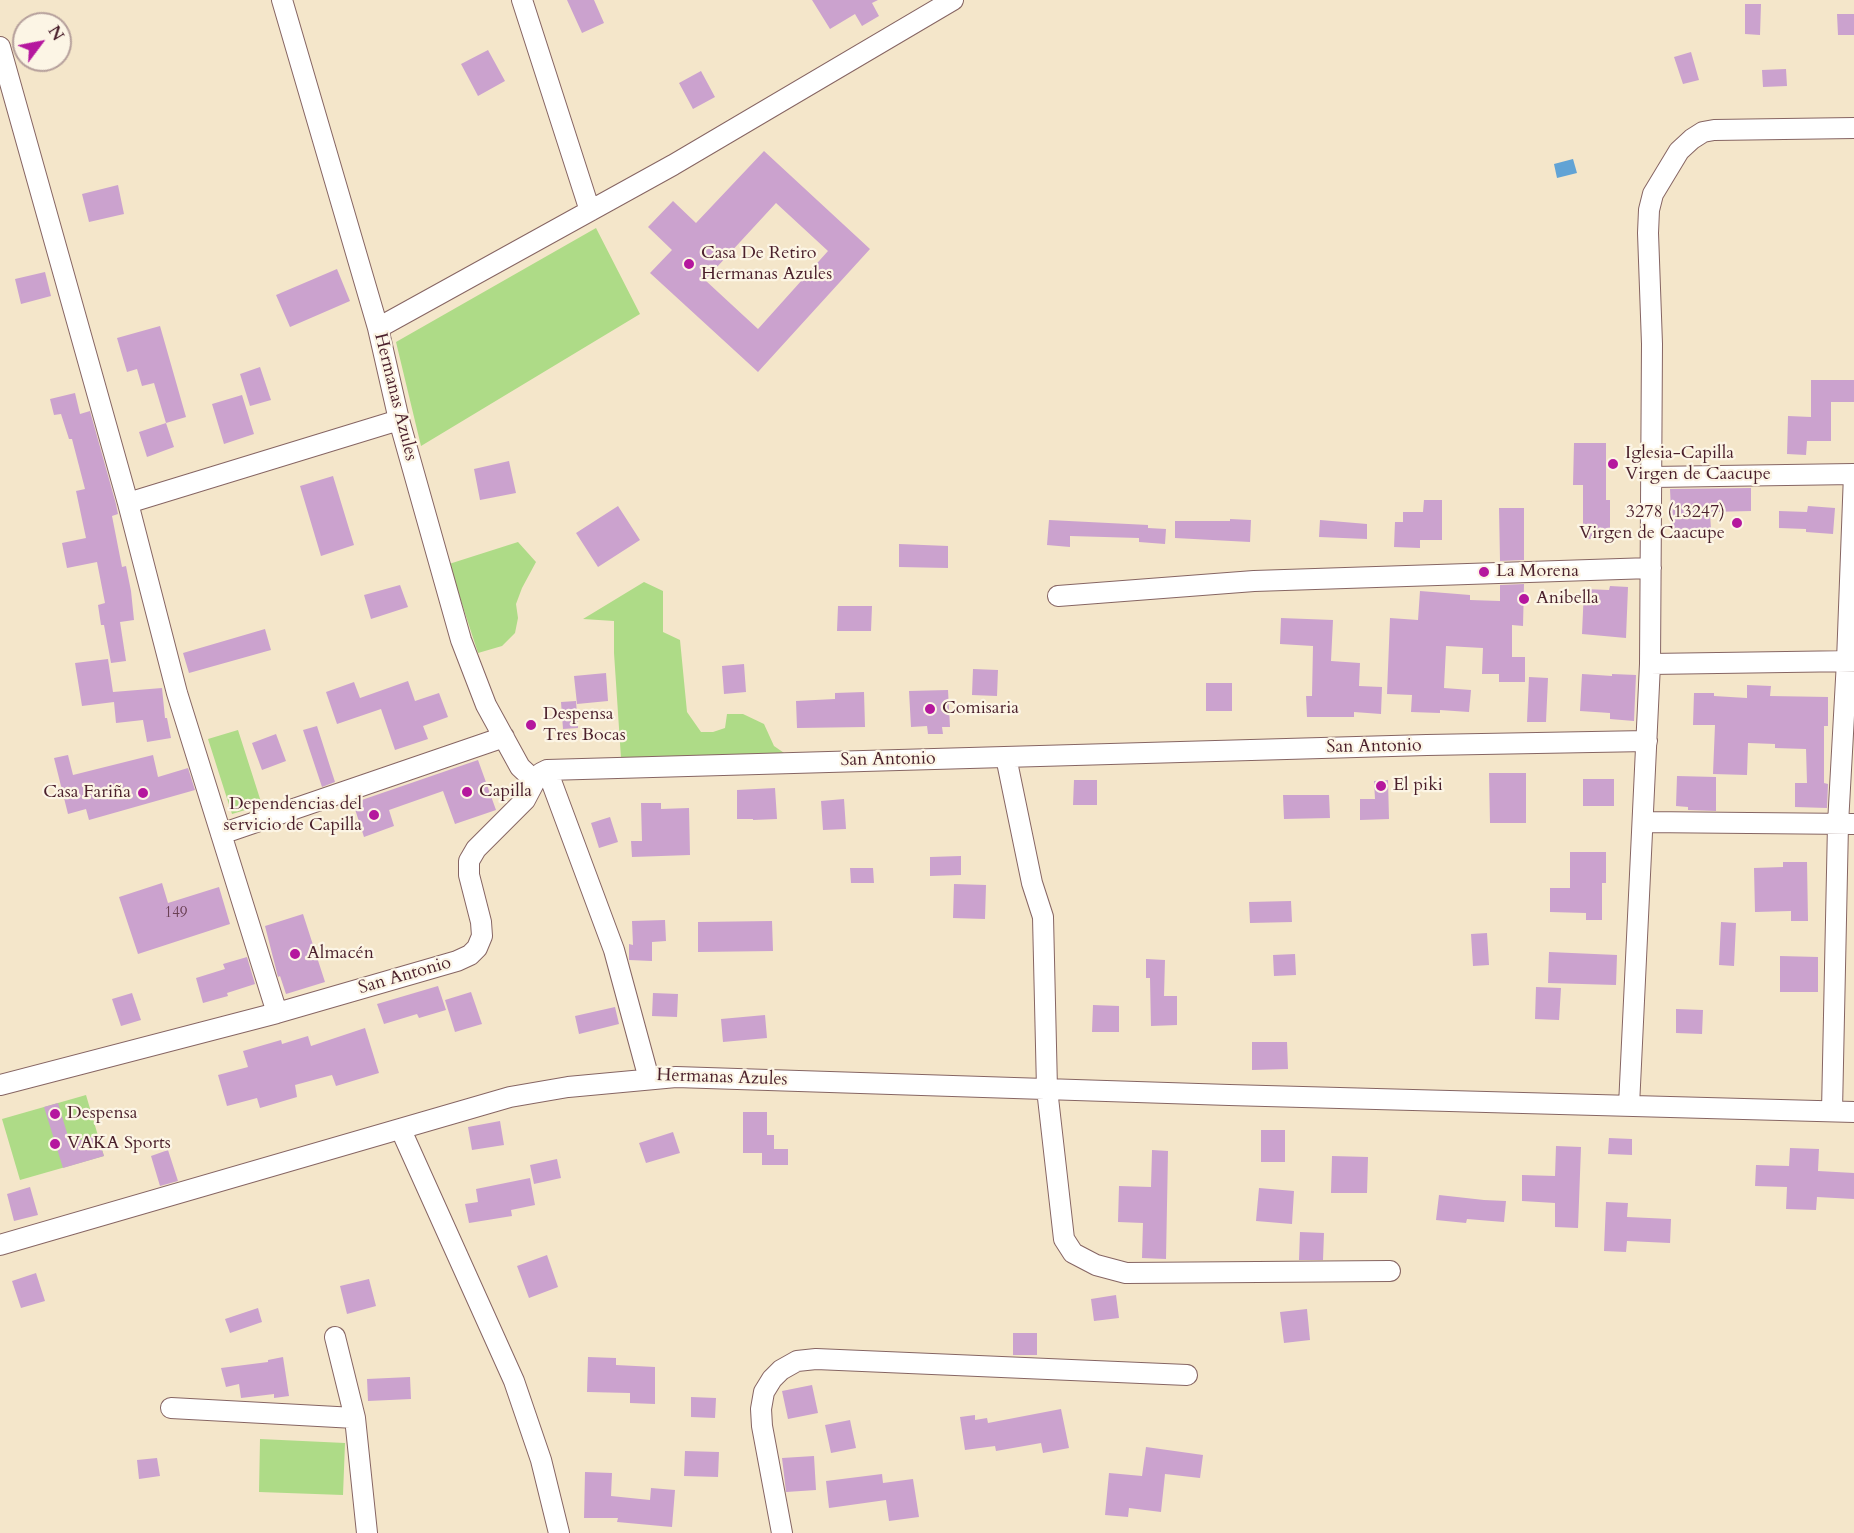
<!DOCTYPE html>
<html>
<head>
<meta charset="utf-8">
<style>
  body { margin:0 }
  #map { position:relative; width:1854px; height:1533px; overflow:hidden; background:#f4e6ca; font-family:Cardo,serif }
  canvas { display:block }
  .north { position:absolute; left:12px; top:12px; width:60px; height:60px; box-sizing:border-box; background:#fcf5e5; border:2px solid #b59f9b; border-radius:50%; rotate:58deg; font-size:16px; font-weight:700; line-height:24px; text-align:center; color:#4a1f2b }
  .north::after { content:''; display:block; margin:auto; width:21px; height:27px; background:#b5179e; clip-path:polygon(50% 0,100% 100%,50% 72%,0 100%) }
</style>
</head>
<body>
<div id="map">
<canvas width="1854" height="1533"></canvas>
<div class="north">N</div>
</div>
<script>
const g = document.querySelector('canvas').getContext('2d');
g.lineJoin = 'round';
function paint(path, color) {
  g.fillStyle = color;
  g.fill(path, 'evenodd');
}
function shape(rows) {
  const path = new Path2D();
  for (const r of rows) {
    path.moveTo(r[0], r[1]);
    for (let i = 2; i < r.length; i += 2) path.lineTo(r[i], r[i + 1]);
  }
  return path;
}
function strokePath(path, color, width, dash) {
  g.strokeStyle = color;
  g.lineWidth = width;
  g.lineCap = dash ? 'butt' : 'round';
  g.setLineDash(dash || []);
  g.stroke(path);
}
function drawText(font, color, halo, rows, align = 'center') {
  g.font = font + ' Cardo,serif';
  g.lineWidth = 4.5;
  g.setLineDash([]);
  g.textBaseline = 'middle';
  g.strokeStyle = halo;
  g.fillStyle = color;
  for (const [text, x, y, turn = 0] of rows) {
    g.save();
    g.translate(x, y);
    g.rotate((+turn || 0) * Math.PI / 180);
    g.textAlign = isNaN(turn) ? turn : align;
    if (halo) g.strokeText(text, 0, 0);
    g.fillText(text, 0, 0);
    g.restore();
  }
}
paint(shape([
  [596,228,640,314,421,446,396,342],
  [518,542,536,562,522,588,516,604,518,618,515,633,502,646,478,653,449,564],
  [644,582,663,591,663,632,680,640,687,712,701,732,713,732,725,728,727,714,743,714,764,724,774,746,787,755,621,758,614,653,614,621,583,619],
  [238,730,262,805,232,814,208,739],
  [86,1095,104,1156,20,1180,2,1119],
  [260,1439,345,1443,343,1495,259,1492]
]), '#aedb87');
paint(shape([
  [1573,159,1577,173,1557,178,1554,164]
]), '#61a3d5');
paint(shape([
  [567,0,594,0,604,23,582,33],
  [812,0,878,0,872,3,879,16,862,26,855,14,830,29],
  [1745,4,1761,4,1760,35,1745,34],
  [1837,14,1854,14,1854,35,1838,35],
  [488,50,505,81,478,96,461,64],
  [1691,52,1699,80,1683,84,1674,57],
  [1786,69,1787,86,1763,87,1762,70],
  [701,71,715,97,693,109,679,83],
  [764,151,870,249,758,372,650,273,672,250,648,227,673,201,696,223],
  [776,203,828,251,758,329,705,280],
  [118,185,124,214,89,222,82,194],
  [337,269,350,301,290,327,276,295],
  [45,272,51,296,21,304,15,279],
  [160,326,186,417,166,423,154,383,142,386,137,369,127,372,117,338],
  [260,367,271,400,250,406,240,374],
  [1811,380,1854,380,1854,402,1831,402,1831,441,1807,441,1806,455,1787,454,1788,416,1811,417],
  [75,393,80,414,90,411,116,504,118,514,112,516,122,567,126,566,131,591,134,620,120,622,126,661,111,663,104,625,101,625,98,605,105,603,97,562,67,568,62,543,86,538,76,491,85,489,72,439,69,439,61,414,54,415,50,399],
  [242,395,254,434,224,444,212,404],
  [166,423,174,447,147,457,139,432],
  [1574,443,1606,443,1606,500,1610,500,1610,539,1583,539,1583,485,1573,485],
  [509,461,516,493,480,500,474,469],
  [333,476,354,545,321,556,300,486],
  [1751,488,1751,511,1710,512,1711,530,1672,531,1670,489],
  [1424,500,1442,500,1442,540,1420,540,1420,548,1394,547,1395,522,1403,522,1403,512,1423,512],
  [618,506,640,540,598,567,576,533],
  [1808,506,1835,508,1833,534,1806,532,1806,529,1779,528,1779,511,1807,512],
  [1499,508,1524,508,1524,560,1500,561],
  [1230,519,1251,520,1250,542,1175,538,1175,521,1230,521],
  [1049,520,1148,525,1148,528,1166,529,1165,544,1139,542,1139,538,1070,536,1070,547,1047,545],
  [1320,520,1367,524,1367,539,1319,537],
  [899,544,948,546,948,568,899,567],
  [1524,584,1523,626,1512,625,1512,657,1525,657,1525,682,1499,682,1499,674,1482,674,1483,648,1446,646,1444,688,1471,690,1469,712,1440,710,1440,713,1411,712,1412,695,1387,694,1390,618,1418,620,1420,591,1470,595,1470,600,1500,601,1500,585],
  [400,585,408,607,371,619,364,595],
  [1610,586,1628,587,1626,638,1582,634,1584,589,1609,590],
  [838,606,872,606,871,631,837,631],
  [1281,618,1333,620,1331,661,1360,663,1359,686,1382,687,1381,714,1354,712,1354,717,1307,717,1306,696,1312,696,1313,646,1280,644],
  [265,629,271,650,189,673,183,653],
  [108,659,113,692,162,688,165,718,167,718,171,738,147,742,143,720,116,723,114,702,82,706,75,663],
  [744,664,746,692,724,694,722,666],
  [973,669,998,670,997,696,972,695],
  [606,673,608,701,577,704,574,676],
  [1582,674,1612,676,1612,674,1636,675,1634,721,1610,719,1610,713,1580,711],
  [1529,677,1548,678,1546,722,1527,722],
  [408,681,415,701,439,693,448,717,423,726,428,739,395,750,381,709,337,724,326,692,354,682,360,698],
  [1206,683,1232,683,1232,711,1206,711],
  [1747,685,1771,686,1770,696,1828,697,1828,726,1824,726,1824,783,1828,784,1827,808,1795,807,1795,783,1807,783,1806,749,1775,748,1775,744,1748,743,1747,775,1713,774,1715,725,1693,725,1694,693,1714,693,1714,696,1747,698],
  [948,690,950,727,942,727,943,734,928,734,927,726,911,727,909,691],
  [864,692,865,727,797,728,796,701,835,699,835,693],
  [576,701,578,728,563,729,561,702],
  [317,726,335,782,322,787,303,730],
  [276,734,286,761,262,770,252,743],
  [68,755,73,775,153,755,158,777,188,768,195,790,89,820,86,809,68,814,54,758],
  [478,760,496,810,455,824,443,791,389,810,394,826,364,837,353,803],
  [1489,773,1526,773,1526,823,1490,823],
  [1677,776,1716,777,1716,811,1688,810,1688,807,1676,806],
  [1583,779,1614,779,1614,806,1583,806],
  [1074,780,1097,780,1097,805,1073,805],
  [1388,780,1389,819,1360,820,1360,799,1375,799,1374,781],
  [775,788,777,819,753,820,753,819,737,819,737,790],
  [1283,795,1329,795,1330,818,1284,819],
  [844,799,846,829,823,830,821,801],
  [641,803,661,803,661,809,689,808,690,855,632,857,631,841,642,841],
  [610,817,618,842,599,848,591,823],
  [1570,852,1606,852,1606,883,1602,883,1602,920,1586,920,1586,913,1550,912,1550,888,1570,888],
  [961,856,961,875,930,876,930,857],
  [1783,862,1807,862,1808,921,1791,921,1791,911,1755,912,1754,868,1783,867],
  [850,868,873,868,874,883,851,883],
  [162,883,168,903,219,887,230,924,138,954,119,897],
  [954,884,986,885,985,919,953,918],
  [1291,901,1292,922,1250,923,1249,902],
  [303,914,325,982,286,994,280,976,278,977,265,926],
  [665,920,666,941,652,942,652,961,629,960,629,944,633,945,632,921],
  [772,921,773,951,698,952,698,922],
  [1721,922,1736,923,1734,966,1719,965],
  [1487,933,1489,965,1473,966,1471,934],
  [1549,952,1617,955,1616,985,1548,983],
  [1295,954,1296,975,1274,976,1273,955],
  [1780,956,1818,957,1818,992,1780,992],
  [247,957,255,984,227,993,228,996,203,1003,196,978,225,969,223,964],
  [1146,959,1165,960,1164,996,1177,996,1177,1025,1151,1026,1150,978,1146,978],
  [438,986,446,1010,419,1018,417,1014,384,1024,377,1004],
  [1536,987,1561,988,1559,1020,1535,1019],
  [471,992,482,1024,455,1032,445,1000],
  [132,993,141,1020,121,1026,112,999],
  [653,993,678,994,677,1017,652,1016],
  [1093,1005,1119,1006,1119,1032,1092,1032],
  [615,1007,619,1024,579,1034,575,1016],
  [1676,1009,1703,1010,1702,1034,1676,1033],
  [765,1015,767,1038,723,1042,721,1019],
  [365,1028,379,1073,336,1086,332,1075,295,1085,297,1097,260,1108,257,1098,227,1106,218,1075,248,1067,243,1051,281,1040,282,1044,308,1036,311,1046],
  [1252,1042,1287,1042,1288,1069,1252,1070],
  [58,1103,70,1143,97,1135,104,1156,63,1168,44,1107],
  [743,1112,767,1112,767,1135,774,1135,774,1149,788,1149,788,1165,762,1165,762,1153,743,1153],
  [500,1121,504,1145,472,1150,468,1127],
  [1261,1130,1285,1130,1285,1162,1261,1162],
  [673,1132,680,1153,646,1163,639,1143],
  [1609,1138,1632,1139,1632,1155,1608,1154],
  [1556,1146,1581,1147,1578,1228,1555,1227,1555,1203,1522,1201,1522,1175,1555,1176],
  [1790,1148,1819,1149,1818,1171,1854,1173,1854,1199,1817,1197,1816,1210,1786,1209,1787,1187,1755,1186,1756,1165,1789,1166],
  [168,1150,178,1181,160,1186,151,1156],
  [1152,1150,1168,1151,1166,1259,1142,1258,1143,1223,1118,1222,1119,1186,1151,1187],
  [1332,1156,1368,1157,1367,1193,1331,1193],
  [557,1159,561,1178,534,1184,530,1165],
  [530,1178,535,1205,511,1210,512,1216,469,1223,465,1204,478,1202,476,1189],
  [30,1187,38,1215,14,1221,7,1194],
  [1259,1188,1294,1191,1292,1224,1256,1221],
  [1439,1195,1484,1200,1506,1201,1504,1222,1467,1219,1466,1223,1436,1220],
  [1606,1202,1628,1203,1627,1217,1671,1219,1670,1243,1627,1241,1626,1252,1604,1251],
  [1300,1232,1324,1233,1323,1260,1299,1260],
  [547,1255,558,1287,529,1298,517,1266],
  [36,1273,45,1301,21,1308,12,1281],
  [369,1279,376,1306,347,1314,340,1286],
  [1116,1295,1119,1318,1094,1321,1091,1299],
  [258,1308,262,1322,230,1333,225,1319],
  [1307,1309,1310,1340,1284,1343,1280,1312],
  [1013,1333,1037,1333,1037,1355,1013,1355],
  [283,1357,289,1396,274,1398,274,1394,241,1398,239,1384,226,1387,221,1368,268,1362,268,1360],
  [588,1357,616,1358,616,1365,655,1367,655,1404,630,1403,630,1393,587,1392],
  [410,1377,411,1399,368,1401,367,1379],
  [812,1385,818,1413,788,1419,782,1391],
  [691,1397,716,1398,715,1418,691,1417],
  [1061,1409,1069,1448,1043,1453,1041,1443,996,1451,995,1446,965,1450,960,1417,975,1415,975,1420,987,1418,988,1423],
  [850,1420,856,1448,831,1453,825,1425],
  [1146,1447,1203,1455,1200,1478,1165,1474,1161,1512,1129,1508,1128,1517,1105,1515,1109,1473,1142,1476],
  [685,1451,719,1452,718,1477,684,1476],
  [814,1456,816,1490,786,1492,782,1458],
  [157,1458,160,1476,139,1479,137,1460],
  [585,1472,612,1473,611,1496,650,1500,651,1488,675,1490,672,1527,617,1522,618,1518,584,1518],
  [882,1474,883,1483,913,1479,919,1517,889,1521,886,1500,829,1508,826,1481]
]), '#cba2ce');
const minor = shape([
  [282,0,378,328,399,420,461,640,486,705,520,767,535,781],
  [522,0,590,211],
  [0,47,128,503,177,693,277,1013],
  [378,328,673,165,953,0],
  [1652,477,1854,474],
  [128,503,399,420],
  [1058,596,1254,581,1651,568],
  [1650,664,1854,661],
  [1006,757,1032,883,1043,917,1047,1089,1064,1239,1073,1253,1096,1265,1126,1273,1390,1271],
  [547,770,614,950,649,1079],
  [1644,822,1854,824],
  [221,834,504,737],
  [0,1085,277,1013,457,961,470,955,477,948,482,936,481,922,469,875,469,861,476,849,525,800,535,781,541,773,547,770,1427,745,1647,741],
  [1629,1106,1650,664,1652,344,1648,233,1649,210,1653,194,1679,151,1692,139,1703,132,1714,130,1854,128],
  [1832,1111,1838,824,1847,661,1854,474],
  [401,1130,514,1381,541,1460,559,1533],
  [0,1245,510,1097,568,1087,676,1077,1229,1095,1854,1112],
  [335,1337,355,1418,367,1533],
  [171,1408,355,1418],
  [782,1533,762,1426,761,1409,764,1392,772,1379,781,1370,797,1361,816,1359,1187,1375]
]);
strokePath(minor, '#866563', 22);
strokePath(minor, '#fff', 20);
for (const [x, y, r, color] of [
  [689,264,6,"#b5179e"],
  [1613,464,6,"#b5179e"],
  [1737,523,6,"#b5179e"],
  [1484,572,6,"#b5179e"],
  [1524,599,6,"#b5179e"],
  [930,709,6,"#b5179e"],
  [531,725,6,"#b5179e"],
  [1381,786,6,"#b5179e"],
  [467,792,6,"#b5179e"],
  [143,793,6,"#b5179e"],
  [374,815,6,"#b5179e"],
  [295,954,6,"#b5179e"],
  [55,1114,6,"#b5179e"],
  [55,1144,6,"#b5179e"]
]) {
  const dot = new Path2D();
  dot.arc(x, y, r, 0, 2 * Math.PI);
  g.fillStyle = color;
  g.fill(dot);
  strokePath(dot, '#fcf5e5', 2);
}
drawText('15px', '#6a4054', null, [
  ["149",176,914]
]);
drawText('18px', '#4a1f2b', '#fcf5e5', [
  ["Casa De Retiro",701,254],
  ["Hermanas Azules",701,275],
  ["Iglesia-Capilla",1625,454],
  ["Virgen de Caacupe",1625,475],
  ["3278 (13247)",1725,513,"right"],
  ["Virgen de Caacupe",1725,534,"right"],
  ["La Morena",1496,572],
  ["Anibella",1536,599],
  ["Comisaria",942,709],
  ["Despensa",543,715],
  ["Tres Bocas",543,736],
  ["El piki",1393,786],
  ["Capilla",479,792],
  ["Casa Fariña",131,793,"right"],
  ["Dependencias del",362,805,"right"],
  ["servicio de Capilla",362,826,"right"],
  ["Almacén",307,954],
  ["Despensa",67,1114],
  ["VAKA Sports",67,1144]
], 'left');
drawText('18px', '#4a1f2b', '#fcf5e5', [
  ["Hermanas Azules",395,397,76],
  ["San Antonio",1374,747,-1],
  ["San Antonio",888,760,-1],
  ["San Antonio",405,976,-16],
  ["Hermanas Azules",722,1078,2]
]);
</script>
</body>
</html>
